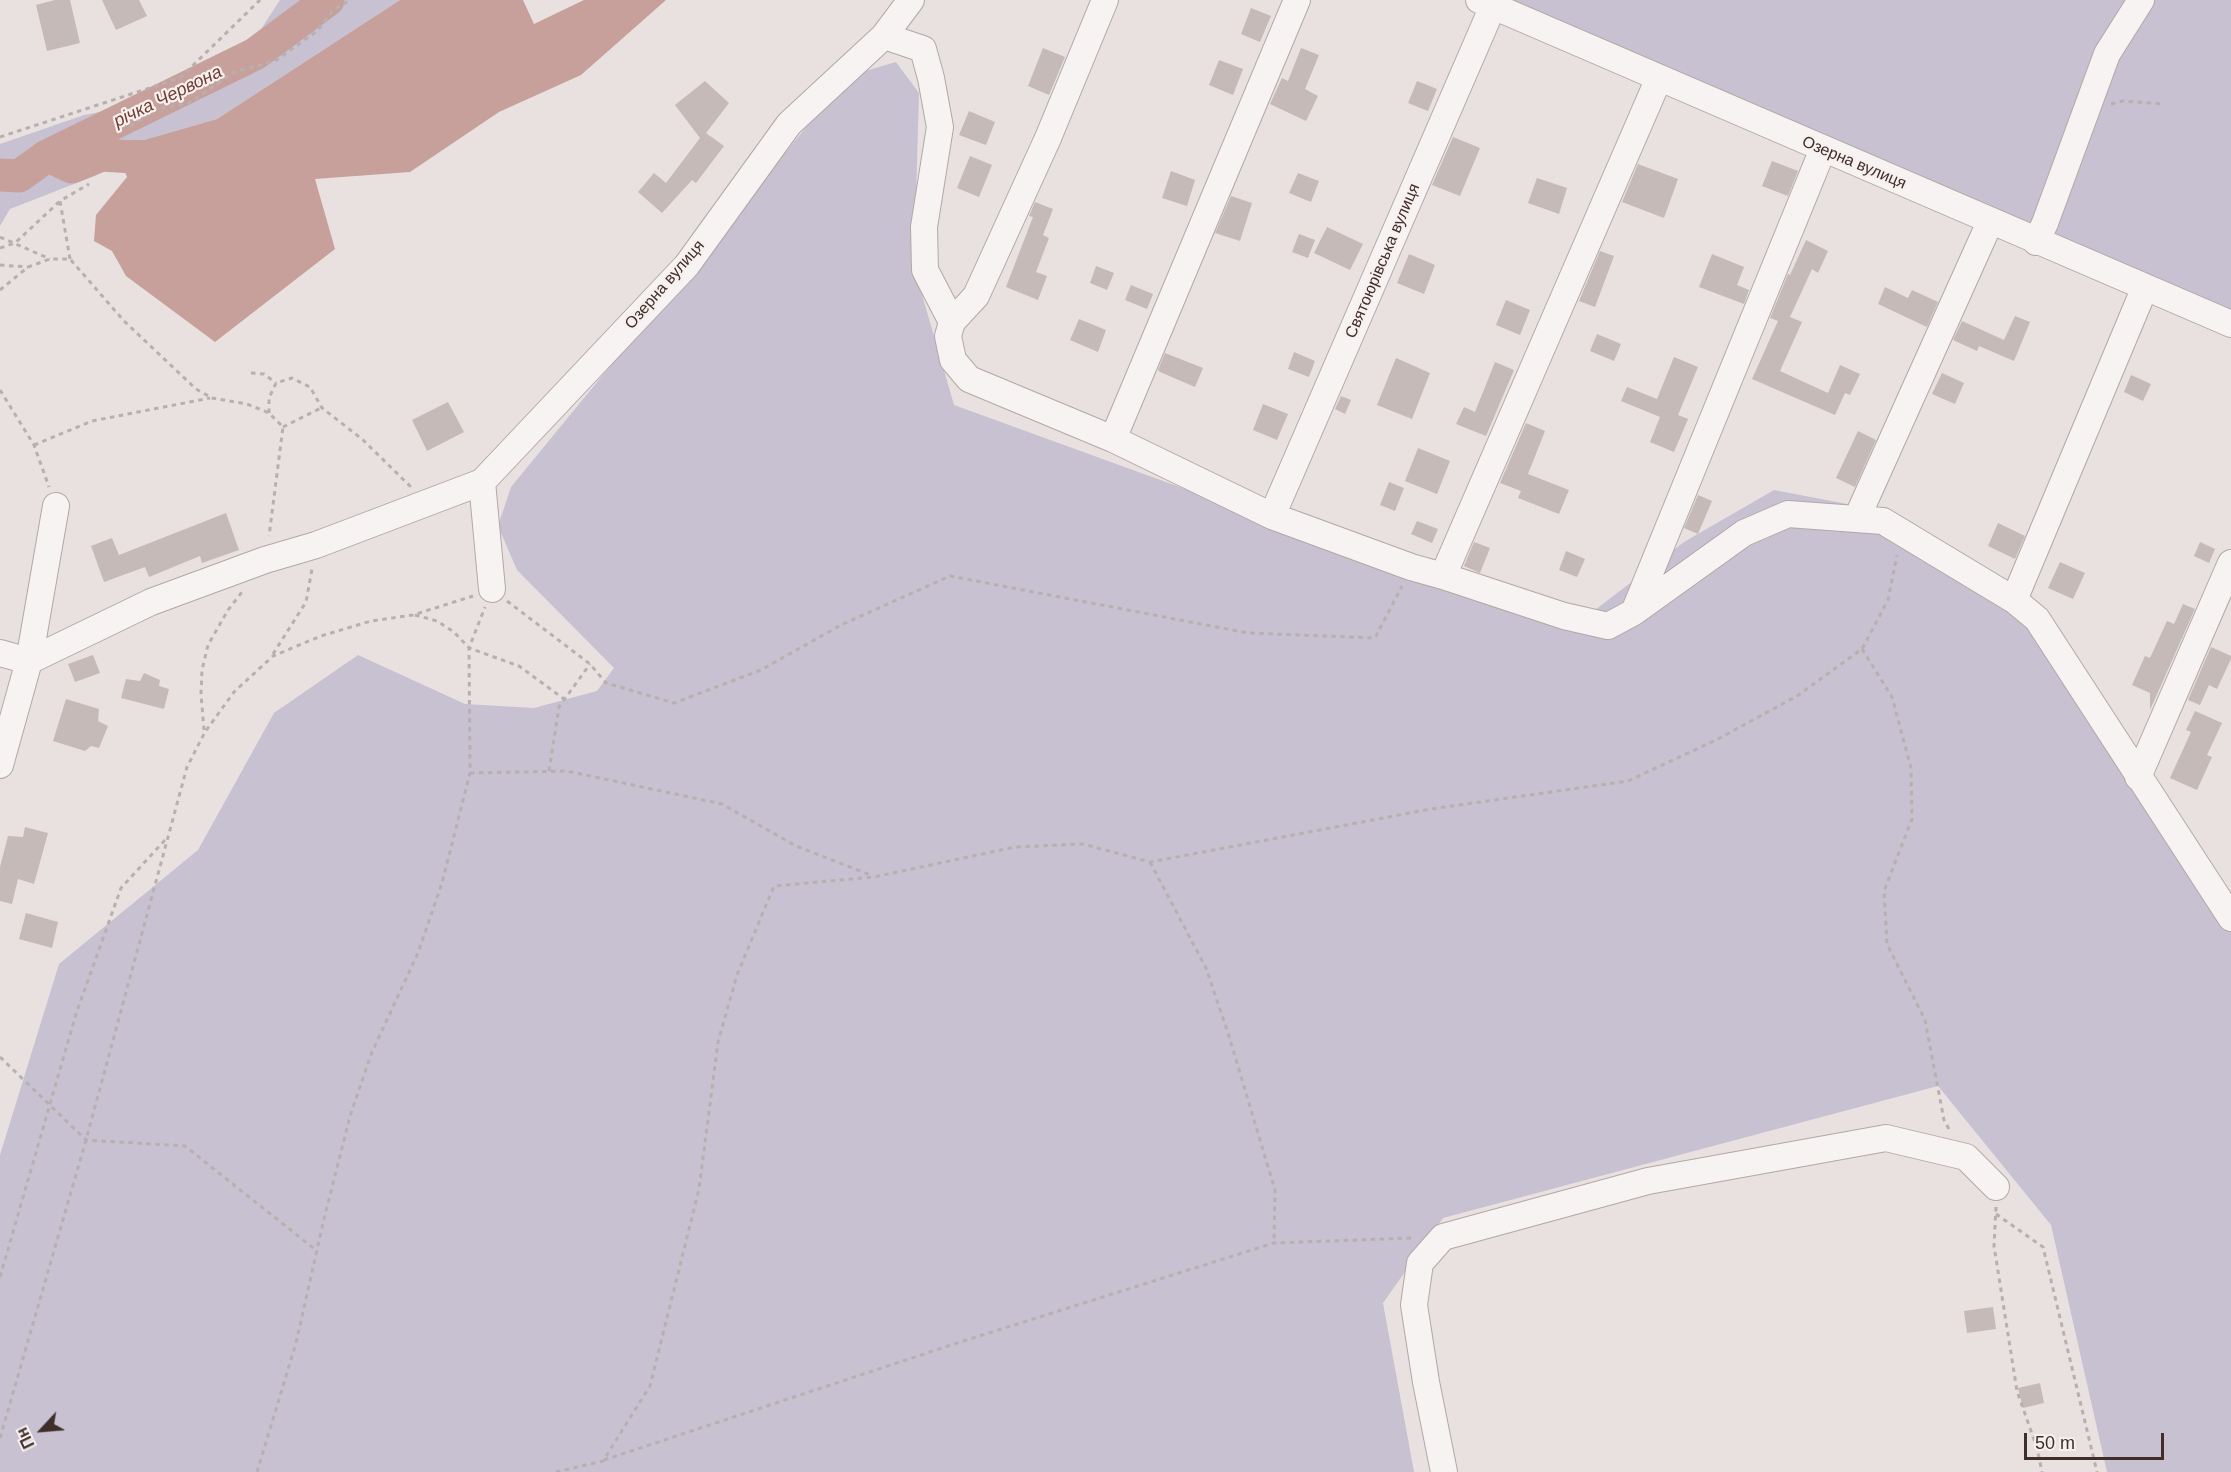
<!DOCTYPE html>
<html>
<head>
<meta charset="utf-8">
<style>
  body { margin:0 }
  #map { position:relative; width:2231px; height:1472px; overflow:hidden; background:#e8e1df; font-family:Helvetica,sans-serif }
  canvas { display:block }
  .north { position:absolute; left:12px; top:1400px; width:60px; height:60px; -webkit-text-stroke:4px #f6f0ef; paint-order:stroke; rotate:244deg; font-size:16px; font-weight:700; line-height:24px; text-align:center; color:#3f2e29 }
  .north::after { content:''; display:block; margin:auto; width:21px; height:27px; background:#3f2e29; clip-path:polygon(50% 0,100% 100%,50% 72%,0 100%) }
  .scale { position:absolute; left:2024px; top:1433px; width:140px; height:27px; box-sizing:border-box; border:3px solid #3f2e29; border-top:0; padding-left:8px; font-size:18px; line-height:21px; white-space:nowrap; color:#3f2e29; -webkit-text-stroke:4px #f6f0ef; paint-order:stroke }
</style>
</head>
<body>
<div id="map">
<canvas width="2231" height="1472"></canvas>
<div class="north">Пн</div>
<div class="scale">50 m</div>
</div>
<script>
const g = document.querySelector('canvas').getContext('2d');
g.lineJoin = 'round';
function paint(path, color) {
  g.fillStyle = color;
  g.fill(path, 'evenodd');
}
function shape(rows) {
  const path = new Path2D();
  for (const r of rows) {
    path.moveTo(r[0], r[1]);
    for (let i = 2; i < r.length; i += 2) path.lineTo(r[i], r[i + 1]);
  }
  return path;
}
function strokePath(path, color, width, dash) {
  g.strokeStyle = color;
  g.lineWidth = width;
  g.lineCap = dash ? 'butt' : 'round';
  g.setLineDash(dash || []);
  g.stroke(path);
}
function drawText(font, color, halo, rows, align = 'center') {
  g.font = font + ' Helvetica,sans-serif';
  g.lineWidth = 4.5;
  g.setLineDash([]);
  g.textBaseline = 'middle';
  g.strokeStyle = halo;
  g.fillStyle = color;
  for (const [text, x, y, turn = 0] of rows) {
    g.save();
    g.translate(x, y);
    g.rotate((+turn || 0) * Math.PI / 180);
    g.textAlign = isNaN(turn) ? turn : align;
    if (halo) g.strokeText(text, 0, 0);
    g.fillText(text, 0, 0);
    g.restore();
  }
}
paint(shape([
  [280,0,400,0,217,119,144,140,131,140,97,175,10,209,0,226,0,144,84,115,181,96,250,46],
  [1501,0,2231,0,2231,311],
  [896,62,919,93,914,267,954,405,1570,629,1684,542,1774,490,1894,513,2047,615,2231,928,2231,1472,2107,1472,2051,1225,1938,1086,1443,1218,1383,1303,1414,1472,0,1472,0,1155,59,964,198,850,274,713,358,655,465,704,534,708,597,691,614,668,517,570,498,526,511,487,848,76]
]), '#c7c1d2');
paint(shape([
  [400,0,523,0,534,24,584,0,666,0,581,75,499,112,410,172,315,179,335,249,215,342,126,276,112,251,94,241,96,215,127,177,118,154,131,140,144,140,217,119]
]), '#c7a09b');
strokePath(shape([
  [57,160,72,167,102,155,133,157],
  [0,175,19,176,47,156,255,54,328,0]
]), '#c7a09b', 33);
paint(shape([
  [55,0,70,0,80,43,47,51,36,5],
  [102,0,139,0,147,16,116,30],
  [1251,8,1271,16,1260,42,1241,34],
  [1043,48,1065,57,1049,95,1028,86],
  [1301,48,1319,55,1305,89,1318,96,1306,121,1270,104,1282,78,1288,81],
  [1219,60,1243,69,1233,95,1209,85],
  [705,81,729,103,706,133,724,146,696,183,692,180,662,213,638,192,654,173,666,183,700,138,675,105],
  [1417,81,1437,89,1428,111,1408,103],
  [969,111,995,122,986,145,959,135],
  [1453,137,1480,148,1460,196,1432,185],
  [970,156,992,165,979,197,957,188],
  [1772,161,1798,171,1788,196,1762,186],
  [1638,164,1678,179,1664,218,1622,202],
  [1171,171,1195,180,1187,206,1162,198],
  [1298,173,1319,181,1311,202,1289,193],
  [1537,178,1567,188,1559,214,1528,203],
  [1231,196,1252,203,1240,241,1215,233],
  [1035,202,1053,209,1043,235,1049,238,1036,272,1047,276,1038,300,1006,287,1033,217,1029,216],
  [1327,227,1363,244,1350,270,1314,253],
  [1299,234,1315,240,1308,258,1292,252],
  [1806,240,1828,251,1818,273,1812,269,1790,317,1802,322,1780,371,1828,393,1840,365,1860,374,1850,395,1845,393,1835,415,1752,379,1778,321,1770,318,1788,274,1790,275],
  [1600,251,1614,256,1595,307,1579,301],
  [1409,254,1435,265,1424,294,1397,283],
  [1712,254,1744,267,1737,285,1749,290,1744,304,1699,287],
  [1096,266,1114,273,1107,290,1090,283],
  [1131,285,1153,294,1147,309,1125,300],
  [1885,287,1908,298,1912,290,1938,302,1927,327,1878,304],
  [1506,300,1530,310,1520,335,1496,325],
  [2015,316,2030,322,2014,361,1979,346,1977,351,1953,340,1962,321,2004,340],
  [1079,319,1106,330,1098,352,1070,340],
  [1597,334,1621,344,1614,361,1590,351],
  [1294,352,1315,361,1309,377,1288,369],
  [1165,353,1203,368,1195,387,1160,372,1158,370],
  [1674,357,1698,367,1678,415,1688,419,1674,452,1650,442,1660,417,1621,401,1627,387,1657,399],
  [1396,358,1430,373,1412,419,1377,405],
  [1495,362,1514,370,1486,436,1456,424,1464,407,1475,412],
  [1942,373,1964,383,1955,404,1932,394],
  [2131,375,2151,384,2143,401,2124,392],
  [1341,396,1351,400,1345,414,1335,409],
  [448,402,464,432,427,451,412,420],
  [1263,404,1288,414,1277,440,1253,430],
  [1526,423,1545,431,1528,474,1569,490,1559,514,1518,498,1521,491,1500,483],
  [1858,431,1876,440,1855,487,1836,478],
  [1418,448,1450,461,1437,494,1405,481],
  [1389,482,1404,488,1395,511,1380,505],
  [1698,495,1712,501,1698,534,1684,528],
  [226,513,239,550,202,563,200,556,149,577,145,567,104,582,91,546,112,538,119,555],
  [1417,521,1438,529,1432,543,1411,534],
  [1998,523,2025,536,2015,559,1988,546],
  [1474,542,1490,548,1480,573,1464,566],
  [2200,542,2215,549,2209,563,2194,556],
  [1566,551,1585,559,1577,577,1559,570],
  [2060,562,2085,573,2073,599,2048,588],
  [2183,604,2195,609,2150,710,2150,693,2132,685,2145,656,2150,658,2167,621,2174,624],
  [2211,647,2231,656,2231,659,2217,689,2209,685,2200,705,2188,700],
  [93,655,100,673,75,682,68,664],
  [144,673,160,680,159,686,169,689,164,709,121,698,126,679,140,681],
  [66,699,99,709,98,721,108,726,99,748,91,746,85,751,53,741],
  [2195,711,2222,723,2207,755,2212,757,2197,790,2170,778,2191,732,2186,730],
  [25,827,48,833,34,884,18,879,12,904,0,901,0,867,8,836,23,837],
  [26,913,58,922,52,948,19,939],
  [1993,1307,1996,1329,1967,1333,1964,1311],
  [2040,1383,2044,1403,2023,1408,2018,1388]
]), '#c5bab7');
const minor = shape([
  [1479,0,2231,324],
  [884,36,923,49,931,78,940,127,924,227,925,270,952,322,948,336,953,360,969,379,1113,439,1272,516,1411,567,1443,576,1659,78],
  [2036,242,2045,223,2107,54,2141,0],
  [952,322,976,296,1048,138,1105,0],
  [1113,439,1297,0],
  [1272,516,1493,6],
  [1857,518,1990,222],
  [1443,576,1564,616,1608,626,1634,612,1823,149],
  [492,589,482,482,687,265,789,124,884,36,911,0],
  [2014,600,2145,287],
  [1634,612,1744,533,1788,514,1883,521,2014,600,2037,619,2231,918],
  [0,653,29,661],
  [29,661,151,602,265,560,316,545,482,482],
  [0,765,29,661,56,506],
  [2138,777,2231,563],
  [1444,1472,1426,1382,1414,1305,1420,1263,1443,1237,1648,1181,1886,1138,1966,1157,1996,1187]
]);
strokePath(minor, '#b2a8a5', 28);
strokePath(shape([
  [2111,104,2123,101,2163,104],
  [130,126,159,108,188,104,234,72,275,61,317,31,334,9,351,0],
  [0,137,180,78,260,0],
  [0,237,50,259],
  [0,248,15,243,60,201],
  [70,259,60,201,89,184],
  [0,265,28,267],
  [0,290,28,267,50,259,70,259,124,321,196,389,212,398,247,404,269,413,283,427,269,536],
  [251,373,264,374,276,383],
  [0,390,34,445,49,487],
  [269,413,269,398,276,383,292,378,310,387,322,408,362,439,411,487],
  [283,427,321,408],
  [34,445,92,421,210,398],
  [507,601,590,664,606,683,674,703,761,670,841,625,950,576,1248,633,1375,638,1402,586],
  [415,615,437,621,454,632,469,648,519,666,564,699],
  [1862,649,1892,697,1911,768,1912,819,1884,891,1887,944,1925,1020,1944,1120,1950,1131],
  [273,654,306,602,312,569],
  [204,730,201,694,202,670,208,645,228,610,242,592],
  [549,771,559,707,590,664],
  [470,773,567,771,722,804,796,846,873,876],
  [1150,862,1206,968,1228,1033,1275,1190,1274,1243],
  [0,1057,86,1140,185,1146,317,1251],
  [1996,1207,1994,1246,2017,1391,2037,1448,2042,1472],
  [1996,1214,2043,1247,2097,1472],
  [0,1277,76,1014,121,888,165,840],
  [0,1438,86,1140,187,767,205,732,234,692,273,656,321,636,371,621,413,615,473,596],
  [604,1460,954,1344,1274,1243,1412,1238],
  [257,1472,296,1343,323,1223,350,1116,372,1052,418,953,442,883,470,773,469,648,485,607],
  [556,1472,603,1461,650,1386,699,1189,718,1042,737,975,774,886,874,877,1015,847,1083,844,1150,862,1431,809,1628,781,1718,739,1797,696,1862,649,1888,600,1897,555]
]), '#b8b0ae', 3, [4.5, 4.5]);
strokePath(minor, '#f7f3f2', 26);
drawText('16px', '#3f2e29', '#f6f0ef', [
  ["Озерна вулиця",1854,163,23],
  ["Святоюрівська вулиця",1383,261,-67],
  ["Озерна вулиця",665,285,-49]
]);
drawText('italic 18px', '#723d34', '#f6f0ef', [
  ["річка Червона",168,97,-26]
]);
</script>
</body>
</html>
